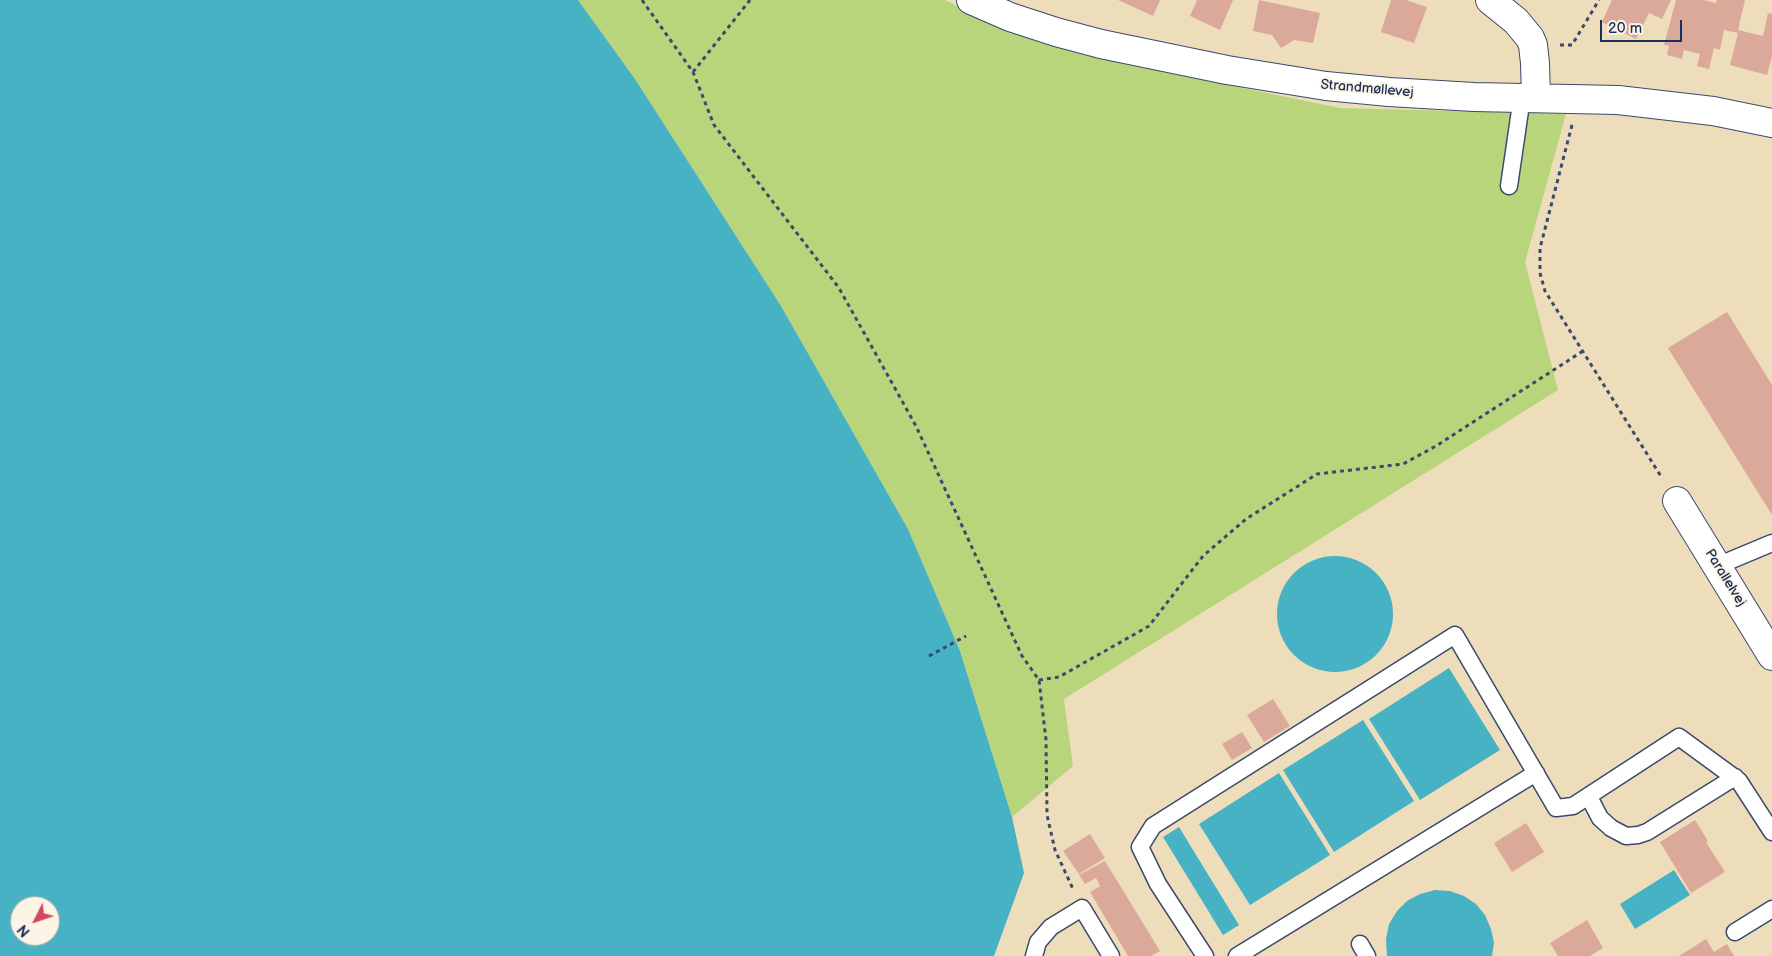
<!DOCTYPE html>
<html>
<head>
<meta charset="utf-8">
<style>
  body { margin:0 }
  #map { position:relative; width:1772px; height:956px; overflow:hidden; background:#edb; font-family:"Balsamiq Sans",sans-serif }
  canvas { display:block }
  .north { position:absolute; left:10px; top:896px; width:50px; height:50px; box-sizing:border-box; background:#fcf5e5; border:1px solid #a2a6af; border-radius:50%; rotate:229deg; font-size:14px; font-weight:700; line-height:20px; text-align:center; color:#1b2f5e }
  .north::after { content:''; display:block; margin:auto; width:18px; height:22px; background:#d1495b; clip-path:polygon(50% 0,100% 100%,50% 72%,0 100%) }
  .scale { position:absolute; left:1600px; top:20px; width:82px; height:22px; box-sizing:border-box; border:2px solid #1b2f5e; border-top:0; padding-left:6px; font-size:15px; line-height:18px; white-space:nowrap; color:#1b2f5e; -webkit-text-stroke:4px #fcf5e5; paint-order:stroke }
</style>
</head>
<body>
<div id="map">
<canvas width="1772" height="956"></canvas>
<div class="north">N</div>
<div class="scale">20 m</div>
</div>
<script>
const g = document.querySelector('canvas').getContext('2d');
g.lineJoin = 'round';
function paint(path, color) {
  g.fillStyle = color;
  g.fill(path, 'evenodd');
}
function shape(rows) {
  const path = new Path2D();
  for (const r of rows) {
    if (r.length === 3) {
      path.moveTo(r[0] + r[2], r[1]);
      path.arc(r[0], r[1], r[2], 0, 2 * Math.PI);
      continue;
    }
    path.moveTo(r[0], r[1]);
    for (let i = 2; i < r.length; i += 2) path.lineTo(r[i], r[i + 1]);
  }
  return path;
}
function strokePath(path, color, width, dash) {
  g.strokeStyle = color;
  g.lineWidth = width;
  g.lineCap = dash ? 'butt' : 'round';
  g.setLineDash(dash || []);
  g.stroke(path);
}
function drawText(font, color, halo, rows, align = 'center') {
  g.font = font + ' "Balsamiq Sans",sans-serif';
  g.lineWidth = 4;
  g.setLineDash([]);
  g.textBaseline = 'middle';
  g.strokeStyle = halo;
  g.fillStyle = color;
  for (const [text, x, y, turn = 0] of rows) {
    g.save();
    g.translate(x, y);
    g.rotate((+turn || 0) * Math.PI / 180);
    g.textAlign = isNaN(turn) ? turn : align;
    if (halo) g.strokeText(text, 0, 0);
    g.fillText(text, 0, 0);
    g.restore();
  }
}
paint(shape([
  [578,0,945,0,1001,28,1160,71,1340,108,1566,114,1525,262,1558,390,1064,699,1073,766,1012,817,960,651,908,529,781,306,635,79]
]), '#b9d57b');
paint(shape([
  [0,0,578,0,635,79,781,306,908,529,960,651,1012,817,1024,873,994,956,0,956],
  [20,906,50,906,50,936,20,936],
  [1335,614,58],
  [1449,668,1500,750,1420,800,1369,719],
  [1363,720,1414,801,1334,852,1283,770],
  [1279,773,1330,855,1250,905,1199,824],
  [1179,827,1239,925,1223,935,1163,837],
  [1674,870,1690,895,1635,929,1620,904],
  [1435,890,1450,891,1464,896,1476,904,1485,915,1491,929,1494,943,1492,956,1387,956,1386,939,1389,924,1397,911,1407,901,1420,894]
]), '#47b2c4');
paint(shape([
  [1118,0,1160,0,1153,16],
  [1197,0,1233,0,1220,30,1190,16],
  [1259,0,1320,13,1313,43,1294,40,1281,48,1272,35,1253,31],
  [1391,0,1406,0,1427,7,1414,43,1381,32],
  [1612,0,1671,0,1662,19,1649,13,1636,39,1602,22],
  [1676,0,1703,0,1716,3,1717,0,1745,0,1738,30,1763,36,1768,13,1772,14,1772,56,1767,75,1730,65,1738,33,1724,30,1720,50,1714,48,1709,69,1697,66,1700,54,1684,50,1682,59,1667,55,1669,46,1664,45],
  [1727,312,1772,385,1772,515,1668,348],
  [1273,699,1290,726,1264,742,1247,715],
  [1242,732,1252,748,1232,760,1222,744],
  [1695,820,1708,841,1706,842,1725,872,1691,893,1660,842],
  [1526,823,1544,852,1512,872,1494,843],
  [1090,834,1105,858,1079,874,1063,851],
  [1105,861,1160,951,1151,956,1128,956,1090,892,1100,886,1096,878,1085,884,1079,875],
  [1587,920,1603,948,1590,956,1558,956,1550,943],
  [1706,939,1714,952,1727,944,1734,956,1679,956]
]), '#daa999');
const service = shape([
  [1509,186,1522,97],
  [1717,566,1772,543],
  [1589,797,1600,818,1611,828,1626,836,1638,835,1647,832,1735,777],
  [1735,932,1772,909],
  [1360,944,1367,956],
  [1034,956,1038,942,1051,927,1082,908,1111,956],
  [1205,956,1158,884,1140,847,1153,826,1455,635,1556,808,1573,806,1679,737,1739,781,1772,832],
  [1237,956,1536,773]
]);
const minor = shape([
  [971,0,1010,17,1056,32,1101,44,1227,70,1326,86,1389,92,1474,97,1618,100,1713,111,1772,123],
  [1490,0,1516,21,1530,38,1533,45,1535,63,1536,98],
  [1677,501,1772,656]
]);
strokePath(service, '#3b496c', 19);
strokePath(minor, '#3b496c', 30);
strokePath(shape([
  [642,0,693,72,714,125,839,288,916,426,1022,656,1039,680,1046,740,1047,815,1055,850,1073,889],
  [1560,45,1572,45,1599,0],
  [693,72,750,0],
  [1572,125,1540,248,1540,273,1545,291,1662,478],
  [929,656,966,636],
  [1039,680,1059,677,1149,626,1203,556,1246,519,1317,474,1403,464,1436,446,1583,351]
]), '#3b496c', 3, [4, 4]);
strokePath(service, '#fff', 16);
strokePath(minor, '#fff', 28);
drawText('14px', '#1b2f5e', '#fcf5e5', [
  ["Strandmøllevej",1367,89,5],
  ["Parallelvej",1725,578,58]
]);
</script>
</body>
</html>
